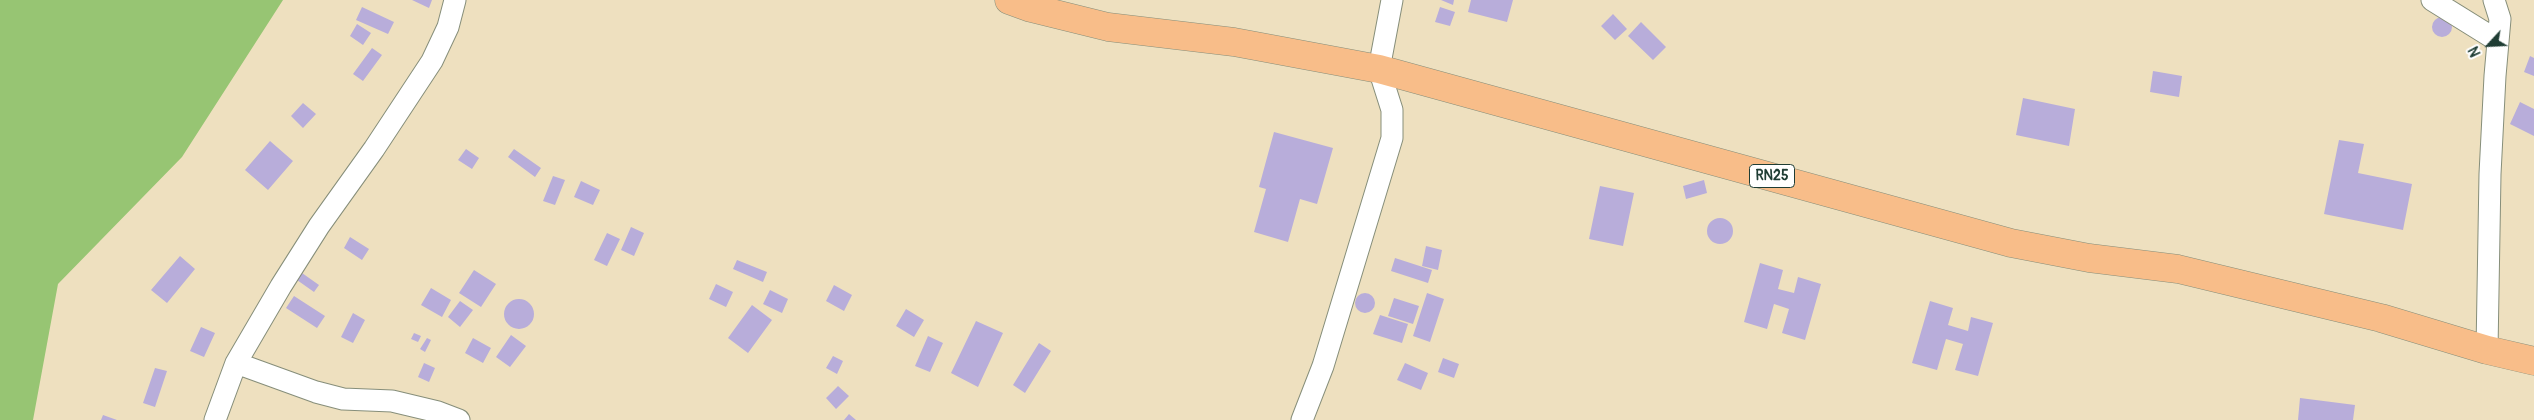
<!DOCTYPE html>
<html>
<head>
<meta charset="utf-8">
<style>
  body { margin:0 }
  #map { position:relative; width:2534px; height:420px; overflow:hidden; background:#eee0bf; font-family:Pangolin,sans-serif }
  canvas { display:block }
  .north { position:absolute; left:2464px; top:20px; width:50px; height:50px; -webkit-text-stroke:4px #fff; paint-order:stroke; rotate:245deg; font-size:14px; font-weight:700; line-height:20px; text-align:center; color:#1f3d34 }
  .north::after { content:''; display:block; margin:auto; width:18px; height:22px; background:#1f3d34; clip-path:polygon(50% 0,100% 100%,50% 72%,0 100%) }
</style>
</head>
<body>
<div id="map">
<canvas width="2534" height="420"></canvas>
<div class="north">N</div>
</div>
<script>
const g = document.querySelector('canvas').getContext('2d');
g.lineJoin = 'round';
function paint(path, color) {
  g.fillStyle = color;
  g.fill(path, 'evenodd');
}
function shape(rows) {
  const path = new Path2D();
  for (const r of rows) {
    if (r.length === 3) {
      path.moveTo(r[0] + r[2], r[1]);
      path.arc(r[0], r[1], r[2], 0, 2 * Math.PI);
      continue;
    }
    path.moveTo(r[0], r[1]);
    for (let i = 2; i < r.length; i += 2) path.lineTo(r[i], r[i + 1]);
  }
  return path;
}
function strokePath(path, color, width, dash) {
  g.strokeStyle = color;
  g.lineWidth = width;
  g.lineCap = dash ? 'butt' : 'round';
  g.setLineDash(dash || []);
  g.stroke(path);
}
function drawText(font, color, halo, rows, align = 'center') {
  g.font = font + ' Pangolin,sans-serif';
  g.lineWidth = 5;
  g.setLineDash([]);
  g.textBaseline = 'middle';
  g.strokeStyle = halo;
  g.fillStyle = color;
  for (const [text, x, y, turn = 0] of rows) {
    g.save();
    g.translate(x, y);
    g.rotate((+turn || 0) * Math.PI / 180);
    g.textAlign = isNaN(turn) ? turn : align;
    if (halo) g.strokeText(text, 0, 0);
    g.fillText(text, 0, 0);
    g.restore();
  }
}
paint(shape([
  [0,0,283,0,182,157,58,284,33,420,0,420]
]), '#97c573');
paint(shape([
  [412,0,432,0,429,8],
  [1441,0,1454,0,1453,5],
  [1471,0,1513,0,1507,22,1468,12],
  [362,7,394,22,388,34,356,20],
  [1440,7,1455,12,1450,26,1435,22],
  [1613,14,1627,29,1615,40,1601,26],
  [2442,27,10],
  [1641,22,1666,47,1653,60,1628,36],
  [357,24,371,33,363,45,350,36],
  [372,48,382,55,363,81,353,74],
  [2530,56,2534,58,2534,76,2524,72],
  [2153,71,2182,76,2179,97,2150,92],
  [2023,98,2075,109,2069,146,2016,135],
  [2520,102,2534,109,2534,136,2510,124],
  [303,103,316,114,303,128,291,116],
  [1274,132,1333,148,1317,204,1300,199,1288,242,1254,232,1266,189,1259,187],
  [2339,140,2364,144,2358,173,2412,184,2403,230,2324,214],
  [270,141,293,161,268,190,245,170],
  [466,149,479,158,472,169,458,160],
  [514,149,541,168,535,177,508,157],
  [553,176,565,180,555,205,543,201],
  [1704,180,1707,193,1686,199,1683,186],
  [581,181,600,190,593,205,574,197],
  [1600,186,1634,193,1623,246,1589,239],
  [1720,231,13],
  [631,227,644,233,634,256,621,250],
  [607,233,620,239,607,266,594,260],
  [350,237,369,249,362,260,344,248],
  [1426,246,1442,250,1438,270,1422,266],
  [180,256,195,269,167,303,151,290],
  [1395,258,1432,270,1428,283,1391,271],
  [737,260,767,272,763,282,733,269],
  [1760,263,1783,270,1778,289,1794,293,1798,277,1821,284,1805,340,1782,333,1789,309,1774,304,1767,329,1744,322],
  [474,270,496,284,481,307,459,293],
  [302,273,319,285,314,292,297,280],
  [716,284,733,292,726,307,709,299],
  [834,285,852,295,844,311,826,301],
  [431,288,451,300,442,317,421,305],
  [770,290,788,299,782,313,763,304],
  [1427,293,1444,299,1430,342,1413,336],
  [1365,303,10],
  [294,296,325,316,317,328,286,308],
  [1394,298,1419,306,1413,324,1388,316],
  [519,314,15],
  [460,301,473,310,460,327,448,317],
  [1930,301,1953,308,1948,325,1968,331,1971,317,1993,323,1978,376,1955,370,1963,344,1946,339,1937,370,1912,363],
  [752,305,772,320,748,353,728,338],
  [906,309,924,320,914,337,896,326],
  [353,313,365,320,353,343,341,337],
  [1380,315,1408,324,1402,343,1373,334],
  [976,321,1003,333,978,387,951,373],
  [201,327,215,333,204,357,190,351],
  [414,333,421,336,418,342,411,339],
  [511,335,526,346,510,367,496,357],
  [928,336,943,343,930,372,915,366],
  [427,338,431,340,425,352,420,349],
  [473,338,491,348,483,363,465,353],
  [1039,343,1051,351,1025,393,1013,385],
  [833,356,843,361,837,374,826,368],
  [1443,358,1459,364,1454,378,1438,372],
  [424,363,435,368,429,382,418,377],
  [1405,363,1428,373,1421,390,1397,380],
  [155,368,167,371,155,407,143,403],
  [838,386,849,396,836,409,826,398],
  [2300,398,2355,405,2353,420,2298,420],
  [849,414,856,420,844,420],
  [103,415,117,420,101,420]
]), '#b8adda');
const street = shape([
  [2432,0,2498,41],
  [2487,350,2490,174,2495,76,2500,19,2494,0],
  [236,363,316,392,343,399,392,401,438,412,459,420],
  [215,420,236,363,281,286,319,226,374,149,432,61,448,27,455,0],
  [1302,420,1323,366,1392,138,1392,110,1379,69,1392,0]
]);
const primary = shape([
  [1009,0,1031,8,1108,27,1234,42,1379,69,2011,243,2089,258,2178,269,2381,318,2487,350,2534,361]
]);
strokePath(street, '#868e7a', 23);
strokePath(primary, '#868e7a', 29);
strokePath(street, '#fff', 21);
strokePath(primary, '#f8bd89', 28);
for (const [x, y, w] of [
  [1772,176,45]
]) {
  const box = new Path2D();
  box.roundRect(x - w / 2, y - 11.5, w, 23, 4);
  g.fillStyle = '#fff';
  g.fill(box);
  strokePath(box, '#1f3d34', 1);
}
drawText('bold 14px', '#1f3d34', null, [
  ["RN25",1772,176]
]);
</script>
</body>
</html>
